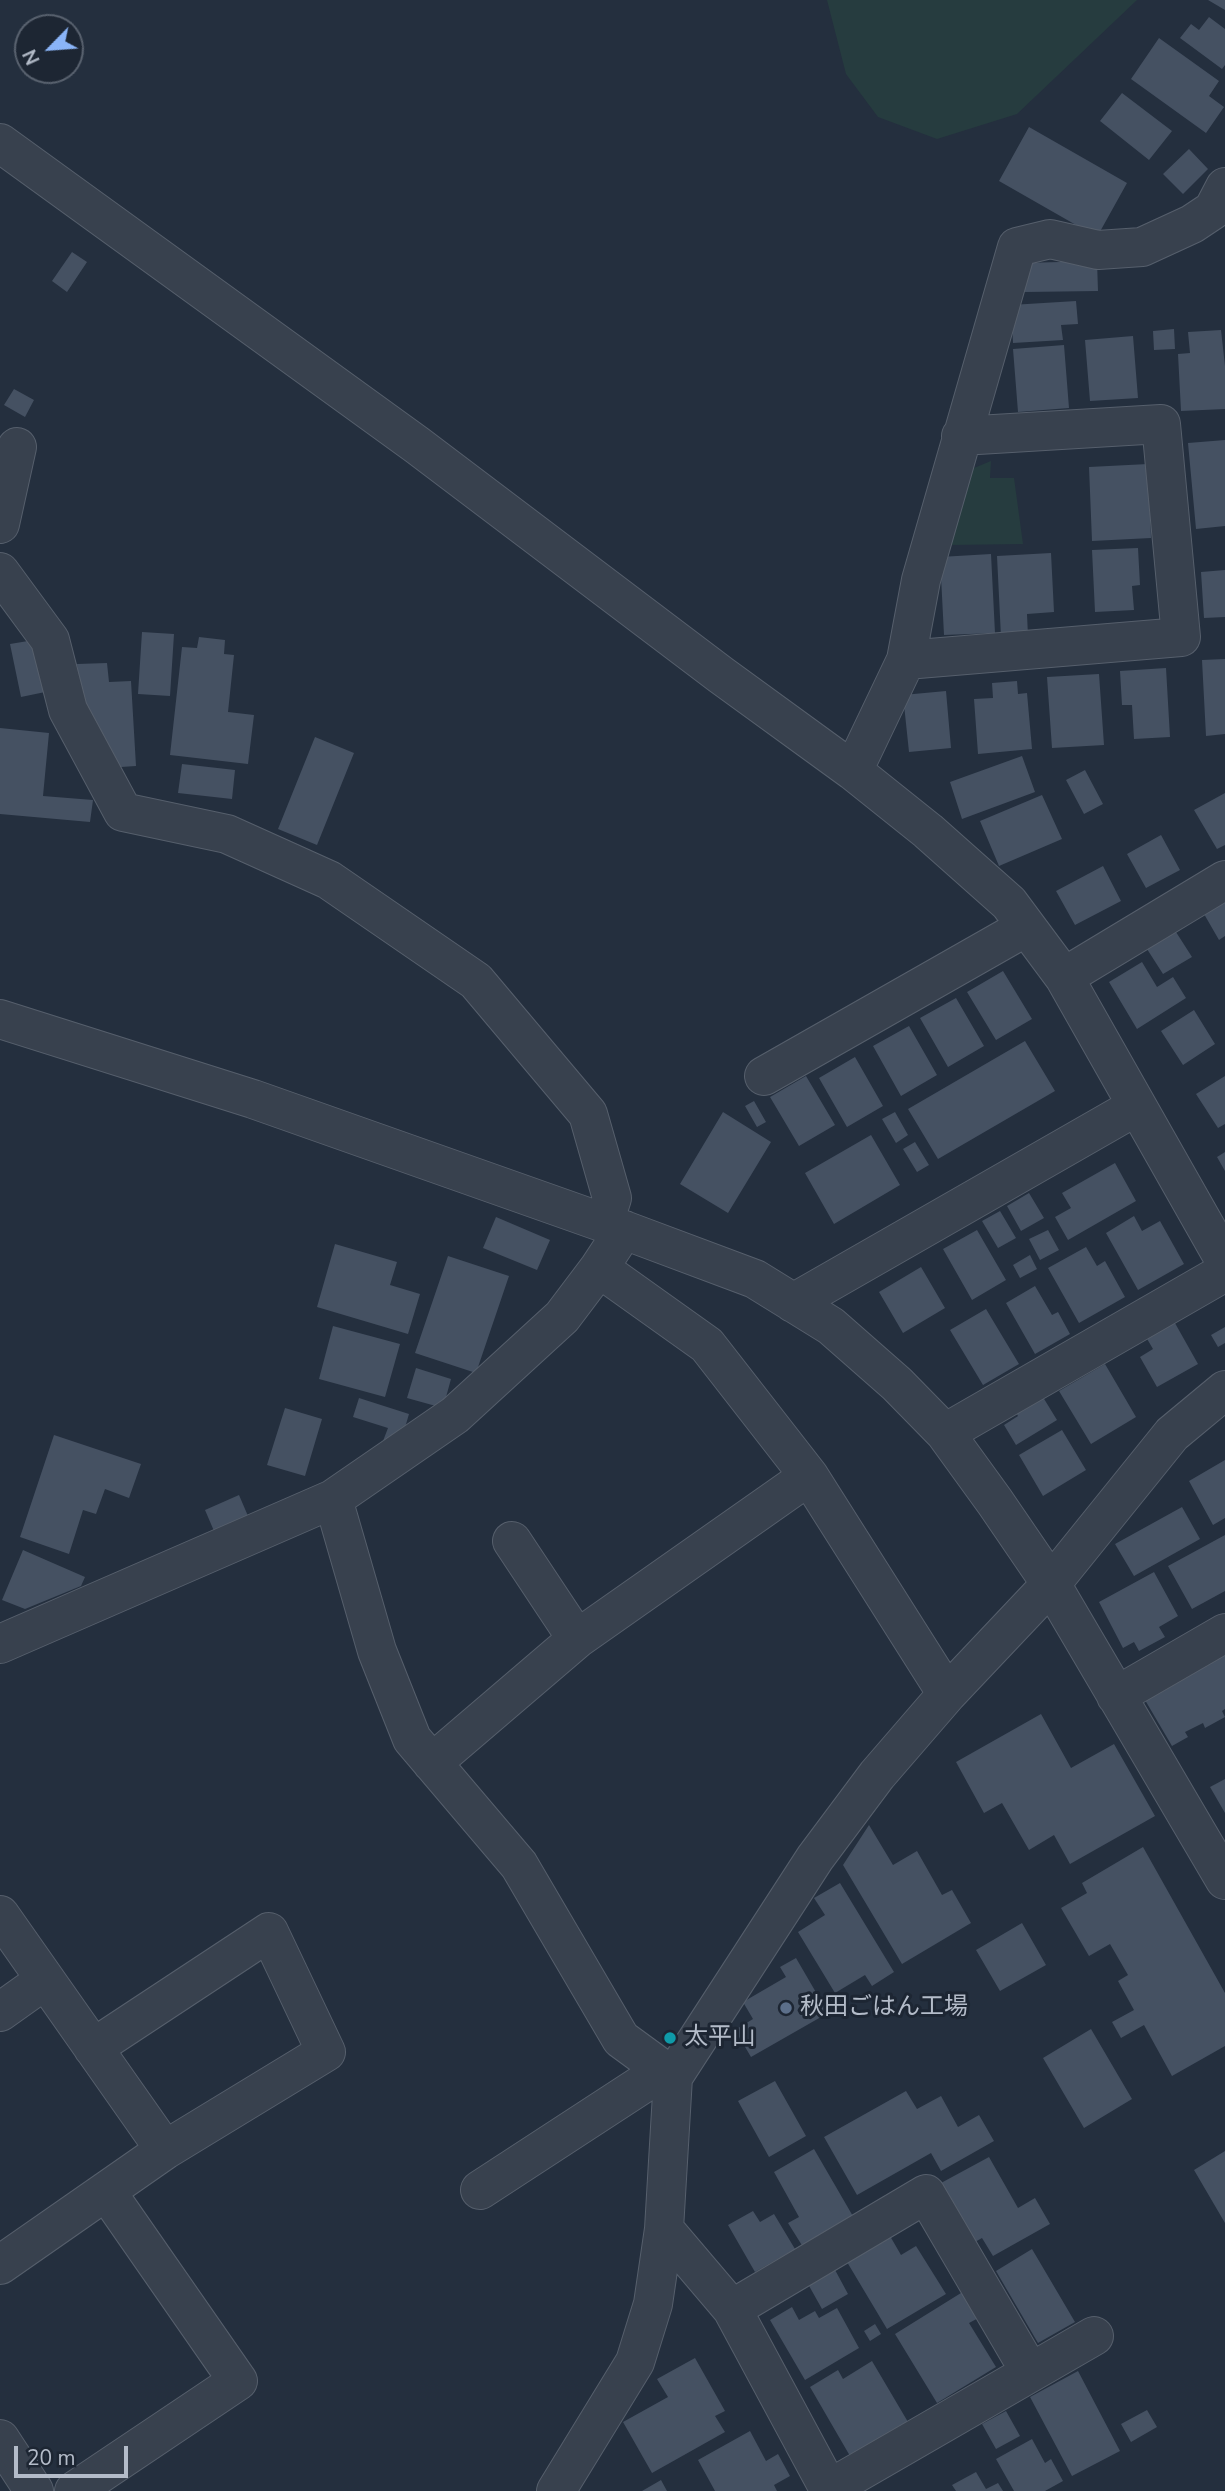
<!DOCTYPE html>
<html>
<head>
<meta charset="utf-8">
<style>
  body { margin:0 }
  #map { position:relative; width:1225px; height:2491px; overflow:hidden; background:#242f3e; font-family:"Nunito Sans",sans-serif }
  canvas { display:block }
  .north { position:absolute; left:14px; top:14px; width:70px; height:70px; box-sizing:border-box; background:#1d2633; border:2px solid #59626f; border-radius:50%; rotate:245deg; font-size:19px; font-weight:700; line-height:28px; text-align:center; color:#b4bcc9 }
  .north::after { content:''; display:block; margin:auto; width:24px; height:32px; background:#8ab4f8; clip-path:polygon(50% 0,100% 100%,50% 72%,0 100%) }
  .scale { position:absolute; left:14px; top:2446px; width:114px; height:32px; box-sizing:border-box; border:4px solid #b4bcc9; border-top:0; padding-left:9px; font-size:21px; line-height:24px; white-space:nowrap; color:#b4bcc9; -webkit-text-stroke:5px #1d2633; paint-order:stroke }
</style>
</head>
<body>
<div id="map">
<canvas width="1225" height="2491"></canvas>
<div class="north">N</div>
<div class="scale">20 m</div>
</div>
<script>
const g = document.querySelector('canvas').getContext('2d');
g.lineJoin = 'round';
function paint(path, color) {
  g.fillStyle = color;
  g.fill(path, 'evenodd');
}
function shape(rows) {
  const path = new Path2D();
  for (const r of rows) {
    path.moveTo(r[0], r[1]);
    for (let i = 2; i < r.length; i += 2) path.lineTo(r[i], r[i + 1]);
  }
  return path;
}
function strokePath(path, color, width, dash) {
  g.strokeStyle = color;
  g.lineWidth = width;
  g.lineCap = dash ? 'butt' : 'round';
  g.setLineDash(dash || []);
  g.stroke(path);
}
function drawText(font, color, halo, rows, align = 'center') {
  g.font = font + ' "Nunito Sans","Noto Sans JP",sans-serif';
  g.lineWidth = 6;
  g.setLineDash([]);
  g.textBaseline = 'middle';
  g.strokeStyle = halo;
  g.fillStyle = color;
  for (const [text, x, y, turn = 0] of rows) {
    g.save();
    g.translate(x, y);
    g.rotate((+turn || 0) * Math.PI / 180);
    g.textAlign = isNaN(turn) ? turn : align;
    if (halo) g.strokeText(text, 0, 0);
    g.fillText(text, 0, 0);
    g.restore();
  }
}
paint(shape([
  [827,0,1137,0,1017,114,937,139,878,117,846,74],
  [991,461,990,478,1014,478,1023,544,950,545,969,470]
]), '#263c3f');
paint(shape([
  [1208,0,1225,0,1225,10],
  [1209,17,1225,29,1225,65,1222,69,1180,38,1191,24,1199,30],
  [1159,38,1219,81,1209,96,1224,107,1206,133,1131,79],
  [1122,93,1172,131,1149,160,1100,121],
  [1029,127,1127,183,1097,237,999,181],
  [1189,149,1208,169,1183,194,1163,174],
  [72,252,87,262,67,292,52,281],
  [1097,261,1098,291,1025,292,1023,263],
  [1076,301,1078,324,1061,325,1063,340,1013,343,1011,305],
  [1174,329,1175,349,1154,350,1153,331],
  [1221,330,1225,366,1225,409,1181,411,1178,354,1190,353,1188,332],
  [1133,336,1138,398,1090,401,1085,340],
  [1064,345,1069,408,1018,412,1013,349],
  [14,389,34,400,25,417,4,405],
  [1225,440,1225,526,1196,529,1188,443],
  [1148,464,1151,538,1092,541,1089,467],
  [1138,548,1140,585,1132,586,1134,610,1095,612,1092,550],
  [1051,553,1054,612,1027,614,1028,636,1001,637,997,556],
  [991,554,995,633,944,635,940,557],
  [1225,570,1225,617,1204,618,1201,572],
  [142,632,174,634,170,696,138,694],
  [199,637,225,640,224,654,234,655,228,712,254,715,248,764,170,755,182,647,197,648],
  [40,639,50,691,21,697,10,644],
  [1225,659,1225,734,1206,736,1202,660],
  [107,663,109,682,131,681,136,766,106,768,95,745,94,717,80,718,77,664],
  [1166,668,1170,737,1134,739,1132,705,1122,705,1120,671],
  [1099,674,1104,745,1052,748,1047,677],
  [1017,681,1018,694,1027,693,1032,749,978,754,974,699,993,698,992,683],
  [946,691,951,748,909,752,903,695],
  [0,728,49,733,43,796,93,800,90,822,0,814],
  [315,737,354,753,317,845,278,829],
  [1022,756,1035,792,962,819,950,782],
  [182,764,235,770,232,799,178,793],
  [1085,770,1103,804,1084,814,1066,780],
  [1225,793,1225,845,1217,849,1194,810],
  [1042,795,1062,839,999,866,980,821],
  [1161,835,1180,870,1146,888,1127,854],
  [1103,866,1121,901,1075,925,1056,891],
  [1225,901,1225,936,1219,940,1204,914],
  [1176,932,1192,957,1163,974,1147,949],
  [1142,962,1157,987,1173,977,1186,998,1137,1029,1109,982],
  [1003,971,1032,1019,996,1040,967,992],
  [956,998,984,1046,948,1067,920,1018],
  [1194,1010,1215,1044,1183,1065,1161,1031],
  [909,1026,937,1075,901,1096,873,1046],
  [1025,1041,1055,1091,938,1159,908,1109],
  [855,1057,883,1106,847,1127,819,1078],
  [806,1076,835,1125,799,1146,770,1097],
  [1225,1076,1225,1124,1218,1128,1196,1094],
  [754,1101,766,1122,757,1127,745,1106],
  [723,1112,771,1142,728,1213,680,1184],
  [895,1112,908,1135,896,1143,882,1119],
  [871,1135,900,1185,834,1224,805,1173],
  [915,1142,929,1165,917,1172,903,1149],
  [1225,1152,1225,1171,1217,1157],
  [1115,1163,1136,1201,1068,1240,1055,1217,1071,1208,1062,1193],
  [1029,1193,1044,1218,1021,1231,1007,1206],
  [1000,1211,1016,1238,998,1248,982,1221],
  [1134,1216,1142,1231,1160,1221,1184,1264,1138,1290,1106,1233],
  [496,1217,550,1240,537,1270,483,1248],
  [977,1230,1006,1280,972,1300,943,1249],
  [1048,1230,1059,1250,1040,1260,1029,1239],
  [335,1244,397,1262,390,1285,420,1294,408,1334,317,1307],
  [1086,1247,1097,1266,1105,1261,1125,1297,1079,1323,1048,1268],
  [1030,1255,1037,1269,1020,1278,1013,1265],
  [448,1256,509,1276,476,1373,415,1353],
  [921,1267,945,1308,903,1333,879,1292],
  [1035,1286,1052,1315,1058,1312,1070,1334,1035,1354,1006,1303],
  [986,1309,1019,1364,983,1385,950,1330],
  [1171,1316,1198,1364,1157,1387,1140,1357,1153,1349,1143,1332],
  [333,1326,400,1344,385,1397,319,1379],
  [1225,1327,1225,1343,1218,1347,1211,1335],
  [1105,1364,1136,1417,1091,1444,1059,1391],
  [416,1368,451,1379,443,1408,407,1398],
  [1038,1389,1057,1420,1016,1445,1004,1425,1018,1416,1012,1405],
  [359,1398,409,1414,404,1431,383,1441,388,1428,353,1417],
  [285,1408,322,1419,305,1476,267,1465],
  [1062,1430,1086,1470,1043,1496,1019,1455],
  [54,1435,141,1464,129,1498,105,1489,96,1514,83,1510,69,1554,20,1537],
  [1225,1460,1225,1518,1213,1525,1189,1481],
  [239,1495,248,1516,214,1531,205,1510],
  [1182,1507,1200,1539,1134,1576,1115,1544],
  [1225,1535,1225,1591,1192,1609,1168,1566],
  [23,1550,85,1577,81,1586,25,1609,2,1600],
  [1154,1572,1178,1616,1159,1627,1165,1637,1139,1651,1134,1642,1123,1648,1099,1602],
  [1225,1655,1225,1709,1222,1711,1225,1717,1205,1728,1203,1723,1185,1732,1188,1737,1172,1746,1145,1700],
  [1041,1714,1071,1768,1114,1744,1155,1816,1070,1864,1054,1835,1029,1850,1002,1803,984,1813,956,1762],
  [1225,1779,1225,1813,1210,1787],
  [869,1825,893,1865,917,1851,942,1895,952,1890,971,1923,902,1964,843,1865],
  [1143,1847,1225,1993,1225,2046,1172,2076,1144,2025,1121,2038,1112,2022,1134,2010,1118,1981,1128,1975,1110,1944,1089,1956,1061,1908,1087,1893,1082,1883],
  [840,1883,894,1972,872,1986,865,1975,835,1993,798,1932,825,1915,814,1898],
  [1022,1923,1046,1965,1000,1991,976,1950],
  [796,1958,828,2013,751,2057,735,2030,753,2019,743,2002,786,1977,780,1967],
  [1091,2029,1132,2099,1084,2128,1043,2058],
  [775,2081,806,2136,769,2157,738,2101],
  [906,2091,917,2109,941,2096,958,2127,979,2115,994,2141,941,2171,931,2153,857,2195,824,2137],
  [814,2149,854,2218,803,2247,788,2223,799,2217,774,2172],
  [1225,2151,1225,2223,1194,2170],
  [989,2157,1018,2208,1035,2198,1050,2224,993,2256,982,2238,975,2242,941,2183],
  [753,2211,760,2222,774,2214,795,2249,755,2272,728,2225],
  [890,2236,901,2255,916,2246,946,2294,887,2329,847,2262],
  [1032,2249,1075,2322,1038,2343,996,2271],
  [834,2268,848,2294,822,2309,808,2284],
  [969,2288,986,2314,969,2323,996,2367,937,2403,895,2334],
  [792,2307,799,2320,815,2311,819,2318,837,2308,859,2348,805,2380,770,2320],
  [875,2324,881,2334,870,2341,864,2331],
  [695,2358,725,2411,715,2416,725,2432,652,2473,623,2422,668,2397,657,2379],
  [872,2361,908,2422,850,2456,810,2387,838,2370,843,2379],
  [1078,2371,1120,2451,1072,2476,1030,2397],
  [1147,2410,1157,2427,1131,2442,1121,2424],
  [1006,2411,1020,2436,996,2449,982,2424],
  [750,2431,766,2461,778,2454,790,2476,774,2485,777,2491,715,2491,698,2460],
  [1032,2439,1045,2463,1051,2459,1063,2481,1045,2491,1014,2491,996,2459],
  [976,2472,986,2489,998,2483,1003,2491,956,2491,952,2485],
  [661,2480,667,2491,642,2491]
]), '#455162');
const minor = shape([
  [0,143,417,445,721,675,853,771,928,831,1009,903,1064,977,1225,1261],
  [0,524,17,447],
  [0,572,50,640,68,710,123,812,227,834,329,880,476,981,588,1114,612,1198,604,1223],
  [906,660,1181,637,1161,424,961,436],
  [853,771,906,660,921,580,1017,247,1050,239,1098,250,1142,247,1192,224,1213,210,1225,187],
  [1064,977,1225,880],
  [0,1019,253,1099,624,1230,755,1279,831,1326,897,1384,945,1433,995,1502,1051,1584,1225,1880],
  [764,1076,1026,927],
  [599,1268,707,1345,809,1476,947,1694],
  [793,1303,1137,1106],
  [945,1433,1225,1272],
  [333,1499,377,1651,412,1739,519,1865,621,2039,673,2077],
  [512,1541,577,1639],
  [0,1644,333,1499,455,1415,562,1317,599,1268,624,1230],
  [1116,1696,1225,1633],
  [432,1763,577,1639,809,1476],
  [0,1915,165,2150,0,2265],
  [0,2012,45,1980],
  [93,2048,269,1932,326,2052,165,2150],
  [480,2190,664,2070],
  [664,2229,732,2309,830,2491],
  [732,2309,926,2194,1030,2372],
  [0,2439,34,2491],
  [829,2489,1094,2336],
  [74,2491,238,2381,106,2191],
  [556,2491,635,2362,653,2304,664,2229,673,2077,815,1858,877,1775,947,1694,1051,1584,1172,1434,1225,1390]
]);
strokePath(minor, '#565f6c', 40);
strokePath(minor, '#38414e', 38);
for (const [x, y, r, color] of [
  [786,2008,7,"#5c6f8a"],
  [670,2038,7,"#0f9aa8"]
]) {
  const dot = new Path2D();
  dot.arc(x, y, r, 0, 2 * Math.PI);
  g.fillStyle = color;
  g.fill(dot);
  strokePath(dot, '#1d2633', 2.5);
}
drawText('24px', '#b4bcc9', '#1d2633', [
  ["秋田ごはん工場",800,2008],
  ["太平山",684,2038]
], 'left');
</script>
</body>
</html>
